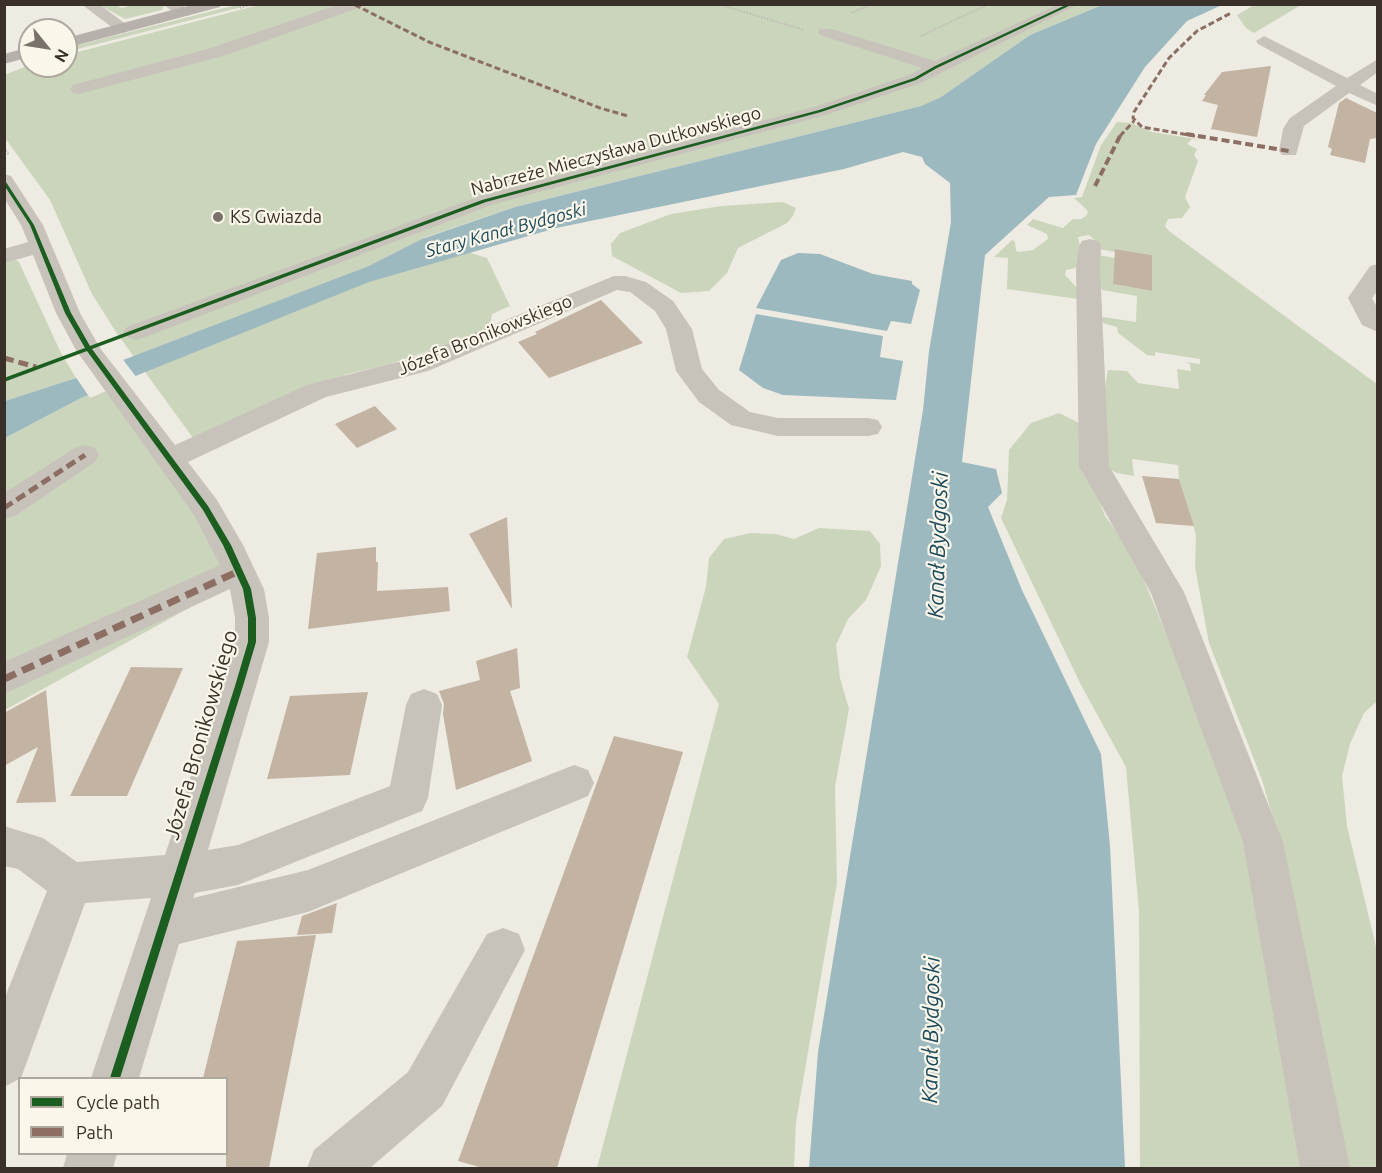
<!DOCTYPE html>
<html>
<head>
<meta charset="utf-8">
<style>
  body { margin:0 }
  #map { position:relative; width:1382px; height:1173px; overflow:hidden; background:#eeebe2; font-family:Ubuntu,sans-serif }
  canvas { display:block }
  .frame { position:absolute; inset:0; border:6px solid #393129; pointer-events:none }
  .legend { position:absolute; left:18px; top:1077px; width:210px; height:78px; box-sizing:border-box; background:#fbf6ea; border:2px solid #ada79d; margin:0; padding:8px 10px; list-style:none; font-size:18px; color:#393129 }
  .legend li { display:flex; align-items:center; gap:12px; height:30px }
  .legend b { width:30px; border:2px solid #ada79d }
  .north { position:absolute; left:18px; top:18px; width:60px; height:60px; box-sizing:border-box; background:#fbf6ea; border:2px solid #ada79d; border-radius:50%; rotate:120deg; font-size:16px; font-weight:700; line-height:24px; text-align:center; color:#393129 }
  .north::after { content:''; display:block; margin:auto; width:21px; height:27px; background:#78726a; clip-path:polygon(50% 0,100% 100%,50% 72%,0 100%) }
</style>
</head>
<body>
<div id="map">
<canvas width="1382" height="1173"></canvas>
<div class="frame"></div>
<ul class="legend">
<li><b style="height:8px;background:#1b5e20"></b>Cycle path</li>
<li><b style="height:8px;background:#8d6e63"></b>Path</li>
</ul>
<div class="north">N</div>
</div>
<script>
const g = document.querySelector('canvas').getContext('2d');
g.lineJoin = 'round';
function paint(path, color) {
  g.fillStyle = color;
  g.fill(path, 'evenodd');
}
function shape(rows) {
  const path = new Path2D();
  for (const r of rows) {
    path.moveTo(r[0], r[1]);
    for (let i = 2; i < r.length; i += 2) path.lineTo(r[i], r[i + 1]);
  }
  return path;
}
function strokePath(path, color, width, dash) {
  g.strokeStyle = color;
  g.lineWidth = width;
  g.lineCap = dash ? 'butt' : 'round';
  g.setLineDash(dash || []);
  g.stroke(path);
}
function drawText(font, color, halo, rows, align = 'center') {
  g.font = font + ' Ubuntu,sans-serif';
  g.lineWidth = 4.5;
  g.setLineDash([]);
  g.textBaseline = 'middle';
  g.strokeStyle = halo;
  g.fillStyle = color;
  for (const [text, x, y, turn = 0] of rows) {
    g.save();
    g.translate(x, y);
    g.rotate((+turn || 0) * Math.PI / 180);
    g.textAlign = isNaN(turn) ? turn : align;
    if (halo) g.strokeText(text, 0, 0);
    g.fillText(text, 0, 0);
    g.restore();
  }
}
paint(shape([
  [136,4,164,6,162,10,125,19,100,5,116,5,122,8],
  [1256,4,1301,4,1301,5,1254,33,1246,28,1237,15],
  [236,5,250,5,66,52,66,48],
  [259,5,1102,5,1030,35,941,97,921,106,515,207,423,238,487,258,510,306,492,314,490,326,481,333,387,365,347,374,193,438,116,332,92,294,50,200,5,138,4,75,30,65,66,66,66,55],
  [1117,122,1131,123,1152,132,1203,140,1192,139,1187,144,1197,149,1194,155,1198,161,1185,197,1190,207,1182,218,1168,219,1165,226,1169,231,1377,384,1377,704,1375,703,1364,713,1350,744,1342,776,1347,826,1377,951,1377,1168,1341,1168,1307,977,1278,835,1262,780,1209,643,1195,567,1196,535,1179,479,1178,465,1132,459,1134,476,1117,473,1105,467,1098,430,1108,370,1127,371,1138,383,1179,389,1177,369,1191,371,1190,364,1186,362,1200,364,1200,359,1155,352,1155,356,1147,355,1118,333,1117,327,1103,323,1101,319,1103,317,1136,322,1137,296,1102,290,1097,281,1098,255,1115,258,1113,284,1151,291,1152,255,1116,249,1115,252,1098,249,1098,243,1089,235,1078,237,1081,251,1079,263,1075,268,1066,270,1065,275,1081,292,1085,300,1007,289,1008,258,994,257,1012,240,1015,242,1016,251,1020,252,1033,250,1048,239,1047,234,1027,225,1033,219,1063,228,1073,219,1081,219,1086,216,1088,212,1086,209,1074,198,1082,197,1101,145],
  [783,202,796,208,793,216,787,223,738,248,727,273,709,291,681,293,612,256,611,244,620,233,671,214,721,206],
  [14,259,19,262,61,353,76,378,5,401,5,261],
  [115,384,243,578,5,710,5,438,81,398],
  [1059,413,1079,423,1081,453,1105,516,1132,552,1180,666,1249,856,1312,1168,1140,1168,1139,911,1126,767,1081,685,1001,518,1007,500,1009,450,1031,423],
  [819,528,870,531,880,544,881,566,866,600,848,619,836,645,840,678,849,709,835,787,837,883,796,1122,794,1168,597,1168,719,704,687,657,706,587,709,558,724,539,751,533,776,534,794,539]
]), '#cbd5bc');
paint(shape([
  [1102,5,1222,5,1187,21,1145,67,1096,144,1076,195,1049,197,985,255,962,462,996,469,1002,493,988,507,1022,590,1101,754,1110,846,1125,1168,809,1168,818,1052,923,410,929,351,951,222,950,183,925,164,922,157,903,152,844,169,556,228,369,282,81,398,5,438,5,401,76,378,369,266,422,239,515,207,921,106,941,97,1030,35],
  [798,253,820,254,873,274,912,281,912,284,920,290,911,324,891,321,887,331,756,308,781,260],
  [756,314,883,336,880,357,903,361,896,400,783,395,763,388,739,370]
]), '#9db9c0');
paint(shape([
  [121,357,137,378,90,398,75,376]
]), '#eeebe2');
paint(shape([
  [1271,66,1257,137,1211,129,1218,105,1202,101,1206,95,1204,95,1222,72],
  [1346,98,1377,113,1377,138,1370,139,1365,163,1330,155,1332,149,1328,147,1339,103],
  [1115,249,1152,255,1152,291,1113,284],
  [601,300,643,343,549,378,518,342,537,334,535,332],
  [375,406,397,429,357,448,335,424],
  [1142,476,1179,479,1194,526,1156,523],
  [507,517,512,609,469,534],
  [376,547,376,562,378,562,377,591,448,587,450,611,308,629,317,553],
  [517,648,520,688,510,691,532,761,456,790,443,714,444,704,439,691,480,680,476,661],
  [131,667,183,668,127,796,70,796],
  [46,690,56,802,16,803,38,747,4,766,4,713],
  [368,692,350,775,267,779,290,696],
  [614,736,683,752,557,1168,483,1168,458,1161],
  [337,903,332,933,297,935,302,916],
  [316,935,269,1168,226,1168,226,1078,203,1078,237,941]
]), '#c3b3a3');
strokePath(shape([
  [718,4,804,30],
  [240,8,254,4],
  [851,13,873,4],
  [921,36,989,4],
  [4,148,9,155]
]), '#c0bbb3', 2, [1.5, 1.5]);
strokePath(shape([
  [4,380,60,359]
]), '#c0bbb3', 3, [2, 2]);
paint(shape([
  [81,4,99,4,131,28,123,33,117,31,81,4],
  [163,4,181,4,191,13,188,16,178,16,163,4],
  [340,4,363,4,361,7,223,56,79,94,73,93,70,89,73,85,211,48,340,4],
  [1059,4,1079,4,921,83,826,115,491,205,145,337,136,340,127,337,123,332,127,327,477,197,814,107,909,75,922,68,820,35,818,32,820,29,832,29,935,61,1059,4],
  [1264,36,1347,78,1378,59,1378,72,1360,85,1378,94,1378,106,1349,93,1304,126,1296,155,1282,155,1279,151,1283,129,1290,118,1336,86,1258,44,1256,41,1264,36],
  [4,174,11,176,43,225,80,313,100,348,175,445,307,385,410,359,614,276,625,276,646,282,673,301,692,329,702,369,719,390,750,412,778,418,868,418,878,420,882,427,878,434,868,436,778,436,731,425,699,402,676,371,666,329,655,311,630,292,617,290,428,371,326,397,188,462,217,500,243,545,264,589,269,618,269,642,208,850,238,845,390,786,406,705,411,694,424,689,437,694,442,705,428,798,422,811,238,885,195,893,193,898,308,870,574,765,588,770,594,783,588,796,308,912,179,944,139,1078,91,1078,151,898,85,903,21,1078,4,1087,4,1000,47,891,18,869,4,866,4,826,43,838,77,862,165,855,235,642,235,618,230,589,4,694,4,662,220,565,194,515,76,350,56,313,33,255,4,263,4,249,28,242,21,225,4,198,4,174],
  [1090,239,1098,241,1101,246,1100,268,1109,466,1184,592,1283,842,1350,1168,1300,1168,1243,842,1151,593,1079,466,1076,268,1079,246,1082,241,1090,239],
  [1378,264,1378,290,1372,298,1378,309,1378,332,1362,325,1348,298,1370,266,1378,264],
  [85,445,95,448,99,455,95,462,15,516,4,519,4,493,75,448,85,445],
  [503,928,519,934,525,950,442,1106,370,1168,307,1168,314,1150,408,1072,487,934,503,928],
  [67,1154,117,1154,113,1168,63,1168,67,1154]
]), '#c7c3bb');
paint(shape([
  [195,4,222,4,220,7,66,48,66,38,195,4],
  [30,47,30,57,4,64,4,54,30,47]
]), '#b6b1aa');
strokePath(shape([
  [355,5,429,42,600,108,628,116],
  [1120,136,1134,121],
  [1195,136,1142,127,1133,118,1134,112,1169,58,1197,31,1231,13]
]), '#8d6e63', 3, [6, 3]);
strokePath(shape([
  [1186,134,1289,151],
  [1095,186,1121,134]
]), '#8d6e63', 4, [8, 4]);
strokePath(shape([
  [4,358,36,367],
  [4,508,85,455]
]), '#8d6e63', 5, [10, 5]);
strokePath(shape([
  [4,679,239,571]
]), '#8d6e63', 7, [13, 7]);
paint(shape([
  [1068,4,1073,4,937,68,916,80,821,112,486,202,92,349,208,506,231,545,251,589,256,618,256,642,243,686,120,1078,110,1078,235,686,248,642,248,618,243,589,223,545,203,510,87,351,4,382,4,378,85,348,65,313,30,225,4,185,4,179,34,225,71,313,90,346,482,200,819,110,914,78,935,66,1068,4]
]), '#1b5e20');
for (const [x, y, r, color] of [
  [218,217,6,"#78726a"]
]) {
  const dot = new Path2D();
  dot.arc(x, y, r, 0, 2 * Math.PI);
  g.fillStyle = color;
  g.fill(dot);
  strokePath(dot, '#fbf6ea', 2);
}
drawText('18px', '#393129', '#fbf6ea', [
  ["Nabrzeże Mieczysława Dutkowskiego",616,151,-15],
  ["Józefa Bronikowskiego",485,335,-22]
]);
drawText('18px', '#393129', '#fbf6ea', [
  ["KS Gwiazda",230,217]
], 'left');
drawText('italic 18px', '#1c4b5c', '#fbf6ea', [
  ["Stary Kanał Bydgoski",506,230,-15]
]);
drawText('21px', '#393129', '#fbf6ea', [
  ["Józefa Bronikowskiego",201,735,-74]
]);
drawText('italic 22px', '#1c4b5c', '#fbf6ea', [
  ["Kanał Bydgoski",938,545,-88],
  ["Kanał Bydgoski",931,1030,-89]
]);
</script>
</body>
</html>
